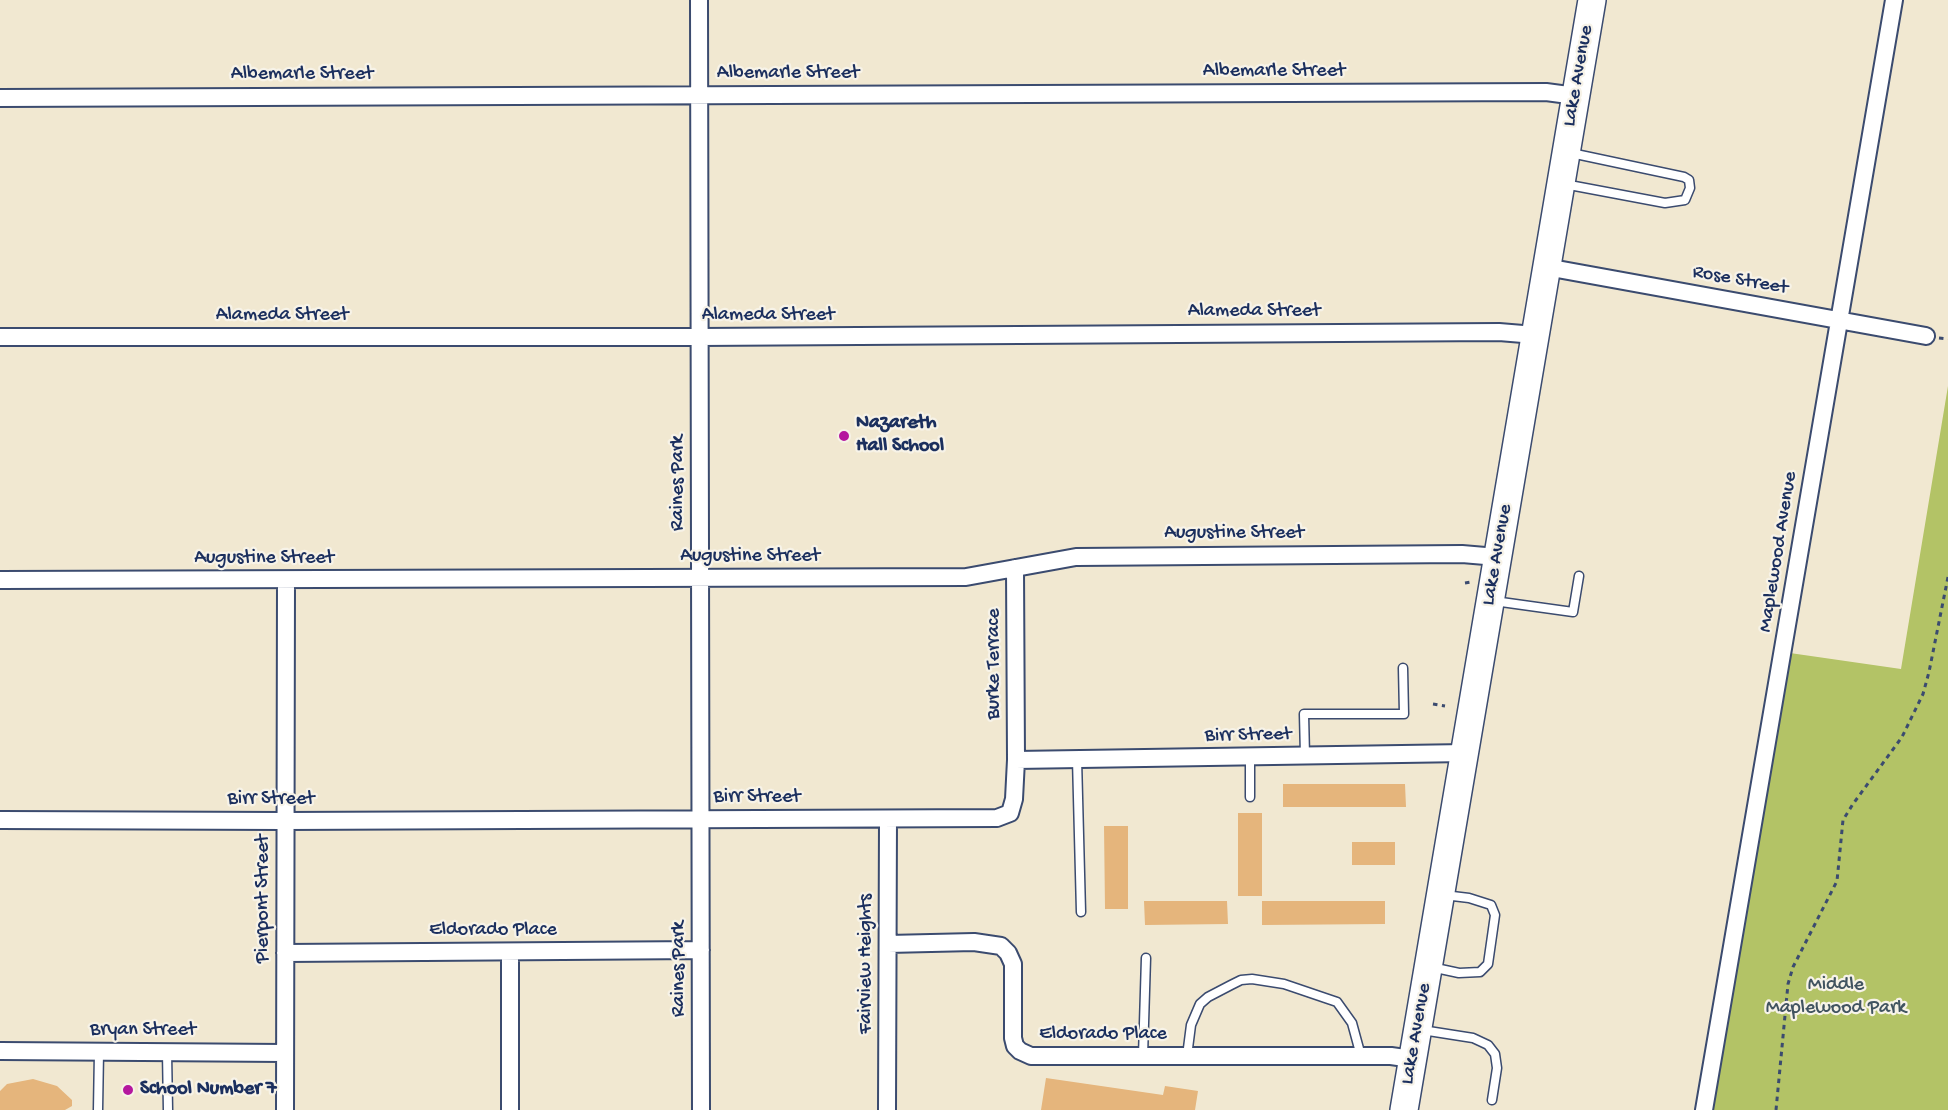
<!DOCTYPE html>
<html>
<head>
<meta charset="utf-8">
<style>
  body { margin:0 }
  canvas { display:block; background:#f1e8d1 }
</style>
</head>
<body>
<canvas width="1948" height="1110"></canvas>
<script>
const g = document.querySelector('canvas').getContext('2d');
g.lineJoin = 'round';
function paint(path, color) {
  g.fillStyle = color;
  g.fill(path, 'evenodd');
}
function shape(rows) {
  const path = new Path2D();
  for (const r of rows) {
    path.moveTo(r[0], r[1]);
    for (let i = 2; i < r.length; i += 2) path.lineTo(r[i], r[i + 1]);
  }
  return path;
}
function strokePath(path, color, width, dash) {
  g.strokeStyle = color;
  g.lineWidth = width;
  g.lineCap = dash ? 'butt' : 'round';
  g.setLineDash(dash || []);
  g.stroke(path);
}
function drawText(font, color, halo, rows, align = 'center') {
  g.font = font + ' "Gochi Hand",sans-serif';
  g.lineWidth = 4.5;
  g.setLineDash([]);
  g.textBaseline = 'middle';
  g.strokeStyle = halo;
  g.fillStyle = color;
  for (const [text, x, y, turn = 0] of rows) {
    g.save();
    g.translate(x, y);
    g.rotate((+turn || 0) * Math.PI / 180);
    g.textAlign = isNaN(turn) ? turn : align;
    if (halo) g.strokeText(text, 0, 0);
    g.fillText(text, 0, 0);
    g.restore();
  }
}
paint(shape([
  [1948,386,1948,1110,1704,1110,1783,652,1901,669]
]), '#b3c366');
paint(shape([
  [1283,784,1405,784,1406,807,1283,807],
  [1238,813,1262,813,1262,896,1238,896],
  [1104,826,1128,826,1128,909,1105,909],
  [1352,842,1395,842,1395,865,1352,865],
  [1144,901,1227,901,1228,924,1145,925],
  [1262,901,1385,901,1385,924,1262,925],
  [1046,1078,1163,1095,1165,1086,1198,1091,1195,1110,1041,1110],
  [33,1079,57,1086,72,1100,72,1106,65,1110,0,1110,0,1091,7,1084]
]), '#e5b57c');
const lane = shape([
  [1564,184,1665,203,1685,200,1690,188,1689,180,1684,177,1571,153],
  [1494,601,1573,612,1579,576],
  [1305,756,1304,714,1404,714,1403,668],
  [1250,757,1250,797],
  [1077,759,1081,912],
  [1431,967,1459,973,1480,972,1488,964,1495,915,1491,905,1469,898,1444,895],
  [1422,1030,1473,1038,1488,1045,1495,1054,1497,1068,1492,1100],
  [167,1052,168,1110],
  [1143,1056,1146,958],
  [1187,1056,1191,1025,1200,1004,1208,997,1231,985,1241,980,1252,979,1284,984,1337,1002,1352,1023,1361,1056],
  [98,1110,99,1052]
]);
const street = shape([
  [699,0,701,1110],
  [0,98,1546,92,1576,96],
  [1546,267,1926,336],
  [0,337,699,337,1499,332,1535,335],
  [0,580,966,577,1076,557,1462,554,1497,557],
  [1016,760,1466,753],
  [0,820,285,821,997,818,1010,813,1014,799,1016,760,1015,568],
  [888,944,974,942,1001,946,1008,953,1013,964,1013,1038,1015,1046,1020,1051,1031,1056,1391,1056,1412,1059],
  [510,952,510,1110],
  [285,953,701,950],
  [0,1051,285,1053],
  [285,1110,286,580],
  [887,1110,888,819],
  [1704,1110,1894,0]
]);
const primary = shape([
  [1404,1110,1592,0]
]);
strokePath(lane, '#3b4b6f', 11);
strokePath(street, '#3b4b6f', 20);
strokePath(primary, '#3b4b6f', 30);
strokePath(shape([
  [1939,338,1948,339],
  [1465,583,1471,582],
  [1433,704,1445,706],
  [1776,1110,1788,984,1793,967,1837,881,1843,820,1853,804,1902,737,1923,694,1929,672,1948,577]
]), '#3b4b6f', 3, [4.5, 4.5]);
strokePath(lane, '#fff', 8);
strokePath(street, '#fff', 16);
strokePath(primary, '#fff', 27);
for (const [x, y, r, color] of [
  [844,436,6,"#b5179e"],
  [128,1090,6,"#b5179e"]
]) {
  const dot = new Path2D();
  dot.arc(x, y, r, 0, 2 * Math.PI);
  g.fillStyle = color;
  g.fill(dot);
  strokePath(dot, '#f7f3e8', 2);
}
drawText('20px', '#1b2f5e', '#f7f3e8', [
  ["Albemarle Street",1274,72],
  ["Albemarle Street",788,74],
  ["Albemarle Street",302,75],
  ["Lake Avenue",1579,76,-80],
  ["Rose Street",1740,281,10],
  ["Alameda Street",1254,312],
  ["Alameda Street",282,316],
  ["Alameda Street",768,316],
  ["Raines Park",679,483,-90],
  ["Augustine Street",1234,534],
  ["Maplewood Avenue",1779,552,-81],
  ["Lake Avenue",1498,555,-80],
  ["Augustine Street",750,557],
  ["Augustine Street",264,559],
  ["Burke Terrace",995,664,-90],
  ["Birr Street",1248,736,-1],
  ["Birr Street",757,798],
  ["Birr Street",271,800],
  ["Pierpont Street",264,899,-90],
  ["Eldorado Place",493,931],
  ["Fairview Heights",867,964,-90],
  ["Raines Park",680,969,-90],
  ["Bryan Street",143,1031],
  ["Lake Avenue",1417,1034,-80],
  ["Eldorado Place",1103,1035]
]);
drawText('bold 20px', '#1b2f5e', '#f7f3e8', [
  ["Nazareth",856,424],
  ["Hall School",856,447],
  ["School Number 7",140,1090]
], 'left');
drawText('20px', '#415460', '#f7f3e8', [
  ["Middle",1836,986],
  ["Maplewood Park",1836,1009]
]);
</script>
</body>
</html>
